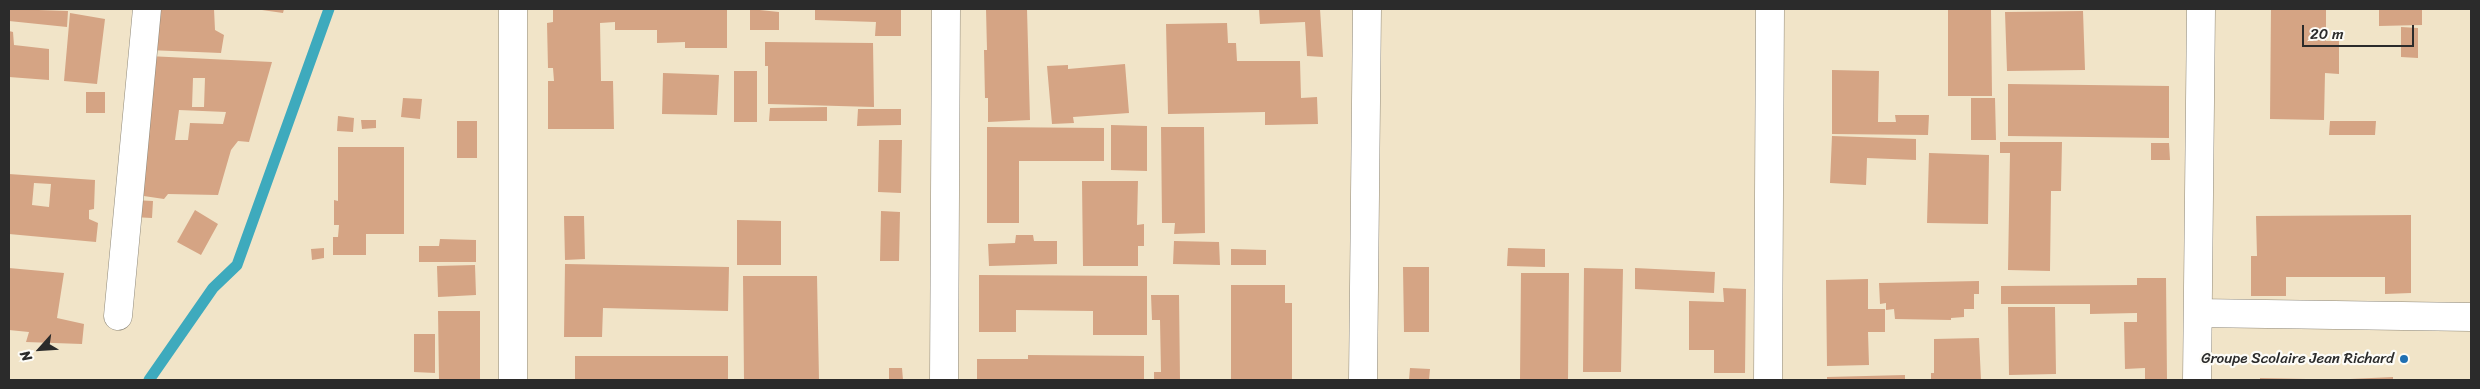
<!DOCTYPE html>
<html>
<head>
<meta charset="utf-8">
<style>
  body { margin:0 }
  #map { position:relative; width:2480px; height:389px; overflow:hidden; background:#f1e4c8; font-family:Sriracha,sans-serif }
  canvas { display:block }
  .frame { position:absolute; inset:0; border:10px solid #2b2b2b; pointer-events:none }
  .north { position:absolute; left:15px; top:324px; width:50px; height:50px; -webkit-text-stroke:4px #fdfcf7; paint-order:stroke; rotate:244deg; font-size:14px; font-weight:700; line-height:20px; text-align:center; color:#2b2b2b }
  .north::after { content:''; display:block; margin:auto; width:18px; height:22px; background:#2b2b2b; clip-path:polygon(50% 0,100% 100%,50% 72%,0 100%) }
  .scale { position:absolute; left:2302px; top:25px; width:112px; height:22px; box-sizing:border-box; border:2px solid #2b2b2b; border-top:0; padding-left:6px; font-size:15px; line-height:18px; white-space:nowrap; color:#2b2b2b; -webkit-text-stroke:4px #fdfcf7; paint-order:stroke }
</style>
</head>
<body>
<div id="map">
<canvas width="2480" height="389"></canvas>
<div class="frame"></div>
<div class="north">N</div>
<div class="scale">20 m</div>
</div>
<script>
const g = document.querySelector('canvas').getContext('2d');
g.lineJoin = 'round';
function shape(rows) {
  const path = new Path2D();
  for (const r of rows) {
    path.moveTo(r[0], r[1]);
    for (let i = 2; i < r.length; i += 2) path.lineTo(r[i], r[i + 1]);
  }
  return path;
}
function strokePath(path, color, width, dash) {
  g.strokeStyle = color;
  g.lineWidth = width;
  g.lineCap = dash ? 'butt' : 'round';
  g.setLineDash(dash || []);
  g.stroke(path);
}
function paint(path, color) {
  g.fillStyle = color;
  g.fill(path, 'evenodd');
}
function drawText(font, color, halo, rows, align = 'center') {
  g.font = font + ' Sriracha,sans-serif';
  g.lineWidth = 4.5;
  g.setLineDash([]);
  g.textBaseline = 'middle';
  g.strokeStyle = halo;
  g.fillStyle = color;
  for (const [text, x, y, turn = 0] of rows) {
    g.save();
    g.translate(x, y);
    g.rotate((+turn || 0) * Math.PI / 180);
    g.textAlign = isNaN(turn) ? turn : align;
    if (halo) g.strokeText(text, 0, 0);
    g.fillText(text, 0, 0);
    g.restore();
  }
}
strokePath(shape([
  [149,380,213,288,237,265,329,9]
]), '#3eaabd', 11);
paint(shape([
  [9,9,68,11,67,27,9,21],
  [154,9,214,9,215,30,224,35,221,53,148,50],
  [255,9,284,9,283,13],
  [553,9,727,9,727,48,685,48,685,42,657,43,657,30,615,30,615,22,600,23,601,81,613,81,614,129,548,129,548,81,554,81,553,68,548,68,547,23,553,22],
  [750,9,779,12,779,30,750,30],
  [815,9,901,9,901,36,875,36,876,22,815,20],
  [986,9,1027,9,1030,120,988,122,988,98,985,98,984,50,987,50],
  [1259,9,1320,9,1323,57,1307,56,1305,22,1260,24],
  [1948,9,1991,9,1992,96,1948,96],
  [2271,9,2326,9,2326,41,2339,41,2339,74,2325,73,2324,120,2270,119],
  [2379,9,2422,9,2422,25,2379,26],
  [2083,11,2085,70,2007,71,2005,12],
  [70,13,105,19,97,84,64,81],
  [1227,23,1228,43,1236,43,1237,61,1300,61,1301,98,1317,97,1318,124,1265,125,1265,112,1168,114,1166,24],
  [2401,27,2418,28,2418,58,2401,57],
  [9,31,13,32,14,45,49,49,49,80,9,77],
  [765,42,873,43,874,107,768,104,768,66,765,66],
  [148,56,272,62,249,142,238,141,231,150,218,195,168,194,164,199,137,195],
  [193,78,205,78,204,107,192,107],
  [179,110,226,112,223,124,190,123,188,140,175,140],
  [1125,64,1129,113,1073,117,1074,123,1052,124,1047,66,1068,65,1068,69],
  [1832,70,1879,71,1878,122,1896,122,1895,115,1929,115,1928,135,1832,134],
  [734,71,757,71,757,122,734,122],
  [663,73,719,75,717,115,662,114],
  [2008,84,2169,86,2169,138,2008,136],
  [86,92,105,92,105,113,86,113],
  [403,98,422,99,420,119,401,117],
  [1971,98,1995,98,1996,140,1971,140],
  [827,107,827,121,769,121,770,108],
  [858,109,901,109,901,125,857,126],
  [338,116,354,118,353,132,337,131],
  [361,120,376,120,376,128,362,129],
  [457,121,477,121,477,158,457,158],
  [2330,121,2376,121,2375,135,2329,135],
  [1111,125,1147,126,1147,171,1111,170],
  [987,127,1104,128,1104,161,1019,161,1019,223,987,223],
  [1161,127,1204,127,1205,233,1174,234,1175,223,1162,223],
  [1832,136,1916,139,1916,160,1867,158,1866,185,1830,183],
  [879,140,902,140,901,193,878,192],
  [2000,142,2062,142,2061,191,2051,191,2050,271,2008,270,2010,153,2000,153],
  [2151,143,2169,143,2170,160,2151,160],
  [338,147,404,147,404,234,366,234,366,255,333,255,333,237,338,237,339,225,334,225,334,200,338,201],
  [1929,153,1989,155,1988,224,1927,223],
  [9,174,95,180,94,209,89,210,89,219,98,223,96,242,9,234],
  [34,183,51,184,49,207,32,205],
  [1082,181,1138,181,1137,225,1144,224,1144,246,1138,246,1138,266,1083,266],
  [134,200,153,201,152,218,133,217],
  [195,210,218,224,201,255,177,242],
  [881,211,900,212,899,261,880,261],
  [2411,215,2411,293,2385,294,2385,277,2286,277,2286,296,2251,296,2251,256,2257,256,2256,216],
  [564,216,584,216,585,259,565,260],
  [737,220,781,221,781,265,737,265],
  [1016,235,1033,235,1034,241,1057,241,1057,264,989,266,988,244,1015,243],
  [440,239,476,240,476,262,419,262,419,246,439,246],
  [1174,241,1219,242,1220,265,1173,264],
  [324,248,324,258,312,260,311,249],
  [1508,248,1545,249,1545,267,1507,266],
  [1231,249,1266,250,1266,265,1231,265],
  [565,264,729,267,728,311,603,308,602,337,564,337],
  [475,265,476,295,438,297,437,266],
  [1403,267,1429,267,1429,332,1404,332],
  [9,268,64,273,57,318,84,324,82,344,26,342,29,332,9,330],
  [1584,268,1623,269,1621,372,1583,372],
  [1635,268,1715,272,1714,293,1635,289],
  [1521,273,1569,273,1568,380,1520,380],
  [979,275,1147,276,1147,335,1093,335,1093,311,1016,310,1016,332,979,332],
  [743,276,817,276,819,380,744,380],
  [2137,278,2166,278,2167,380,2145,380,2145,368,2125,369,2124,322,2137,322,2137,313,2090,314,2090,304,2001,304,2001,286,2137,285],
  [1868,279,1868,309,1885,309,1885,332,1868,332,1869,365,1827,366,1826,280],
  [1979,281,1979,294,1974,294,1974,309,1964,309,1964,317,1951,318,1951,320,1895,319,1894,309,1886,310,1886,303,1880,304,1879,283],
  [1231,285,1285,285,1285,303,1292,303,1292,380,1231,380],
  [1723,288,1746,289,1745,373,1714,373,1714,350,1689,350,1689,301,1724,302],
  [1151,295,1179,295,1180,380,1154,380,1154,372,1161,372,1160,320,1152,320],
  [2008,307,2055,307,2056,374,2009,375],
  [438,311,480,311,480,380,439,380],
  [414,334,435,334,435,373,414,372],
  [1979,338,1981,380,1931,380,1931,373,1934,373,1934,339],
  [1028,355,1144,356,1144,380,977,380,977,359,1028,359],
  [575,356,728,356,728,380,575,380],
  [889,368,902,368,903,380,889,380],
  [1410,368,1430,369,1429,380,1409,380],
  [1905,375,1905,380,1827,380,1827,377],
  [2393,377,2393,380,2350,380,2350,379],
  [2260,378,2306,379,2306,380,2260,380]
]), '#d5a484');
const minor = shape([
  [513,9,513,380],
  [2198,313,2471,317],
  [118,316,147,9],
  [944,380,946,9],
  [1363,380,1367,9],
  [1768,380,1770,9],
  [2197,380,2201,9]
]);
strokePath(minor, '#8e887a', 29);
strokePath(minor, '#fff', 28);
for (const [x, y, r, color] of [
  [2404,359,5,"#1f6fb2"]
]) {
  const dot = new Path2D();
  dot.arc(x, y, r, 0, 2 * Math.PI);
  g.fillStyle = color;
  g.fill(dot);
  strokePath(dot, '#fdfcf7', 2);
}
drawText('15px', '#2b2b2b', '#fdfcf7', [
  ["Groupe Scolaire Jean Richard",2394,359]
], 'right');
</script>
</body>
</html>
